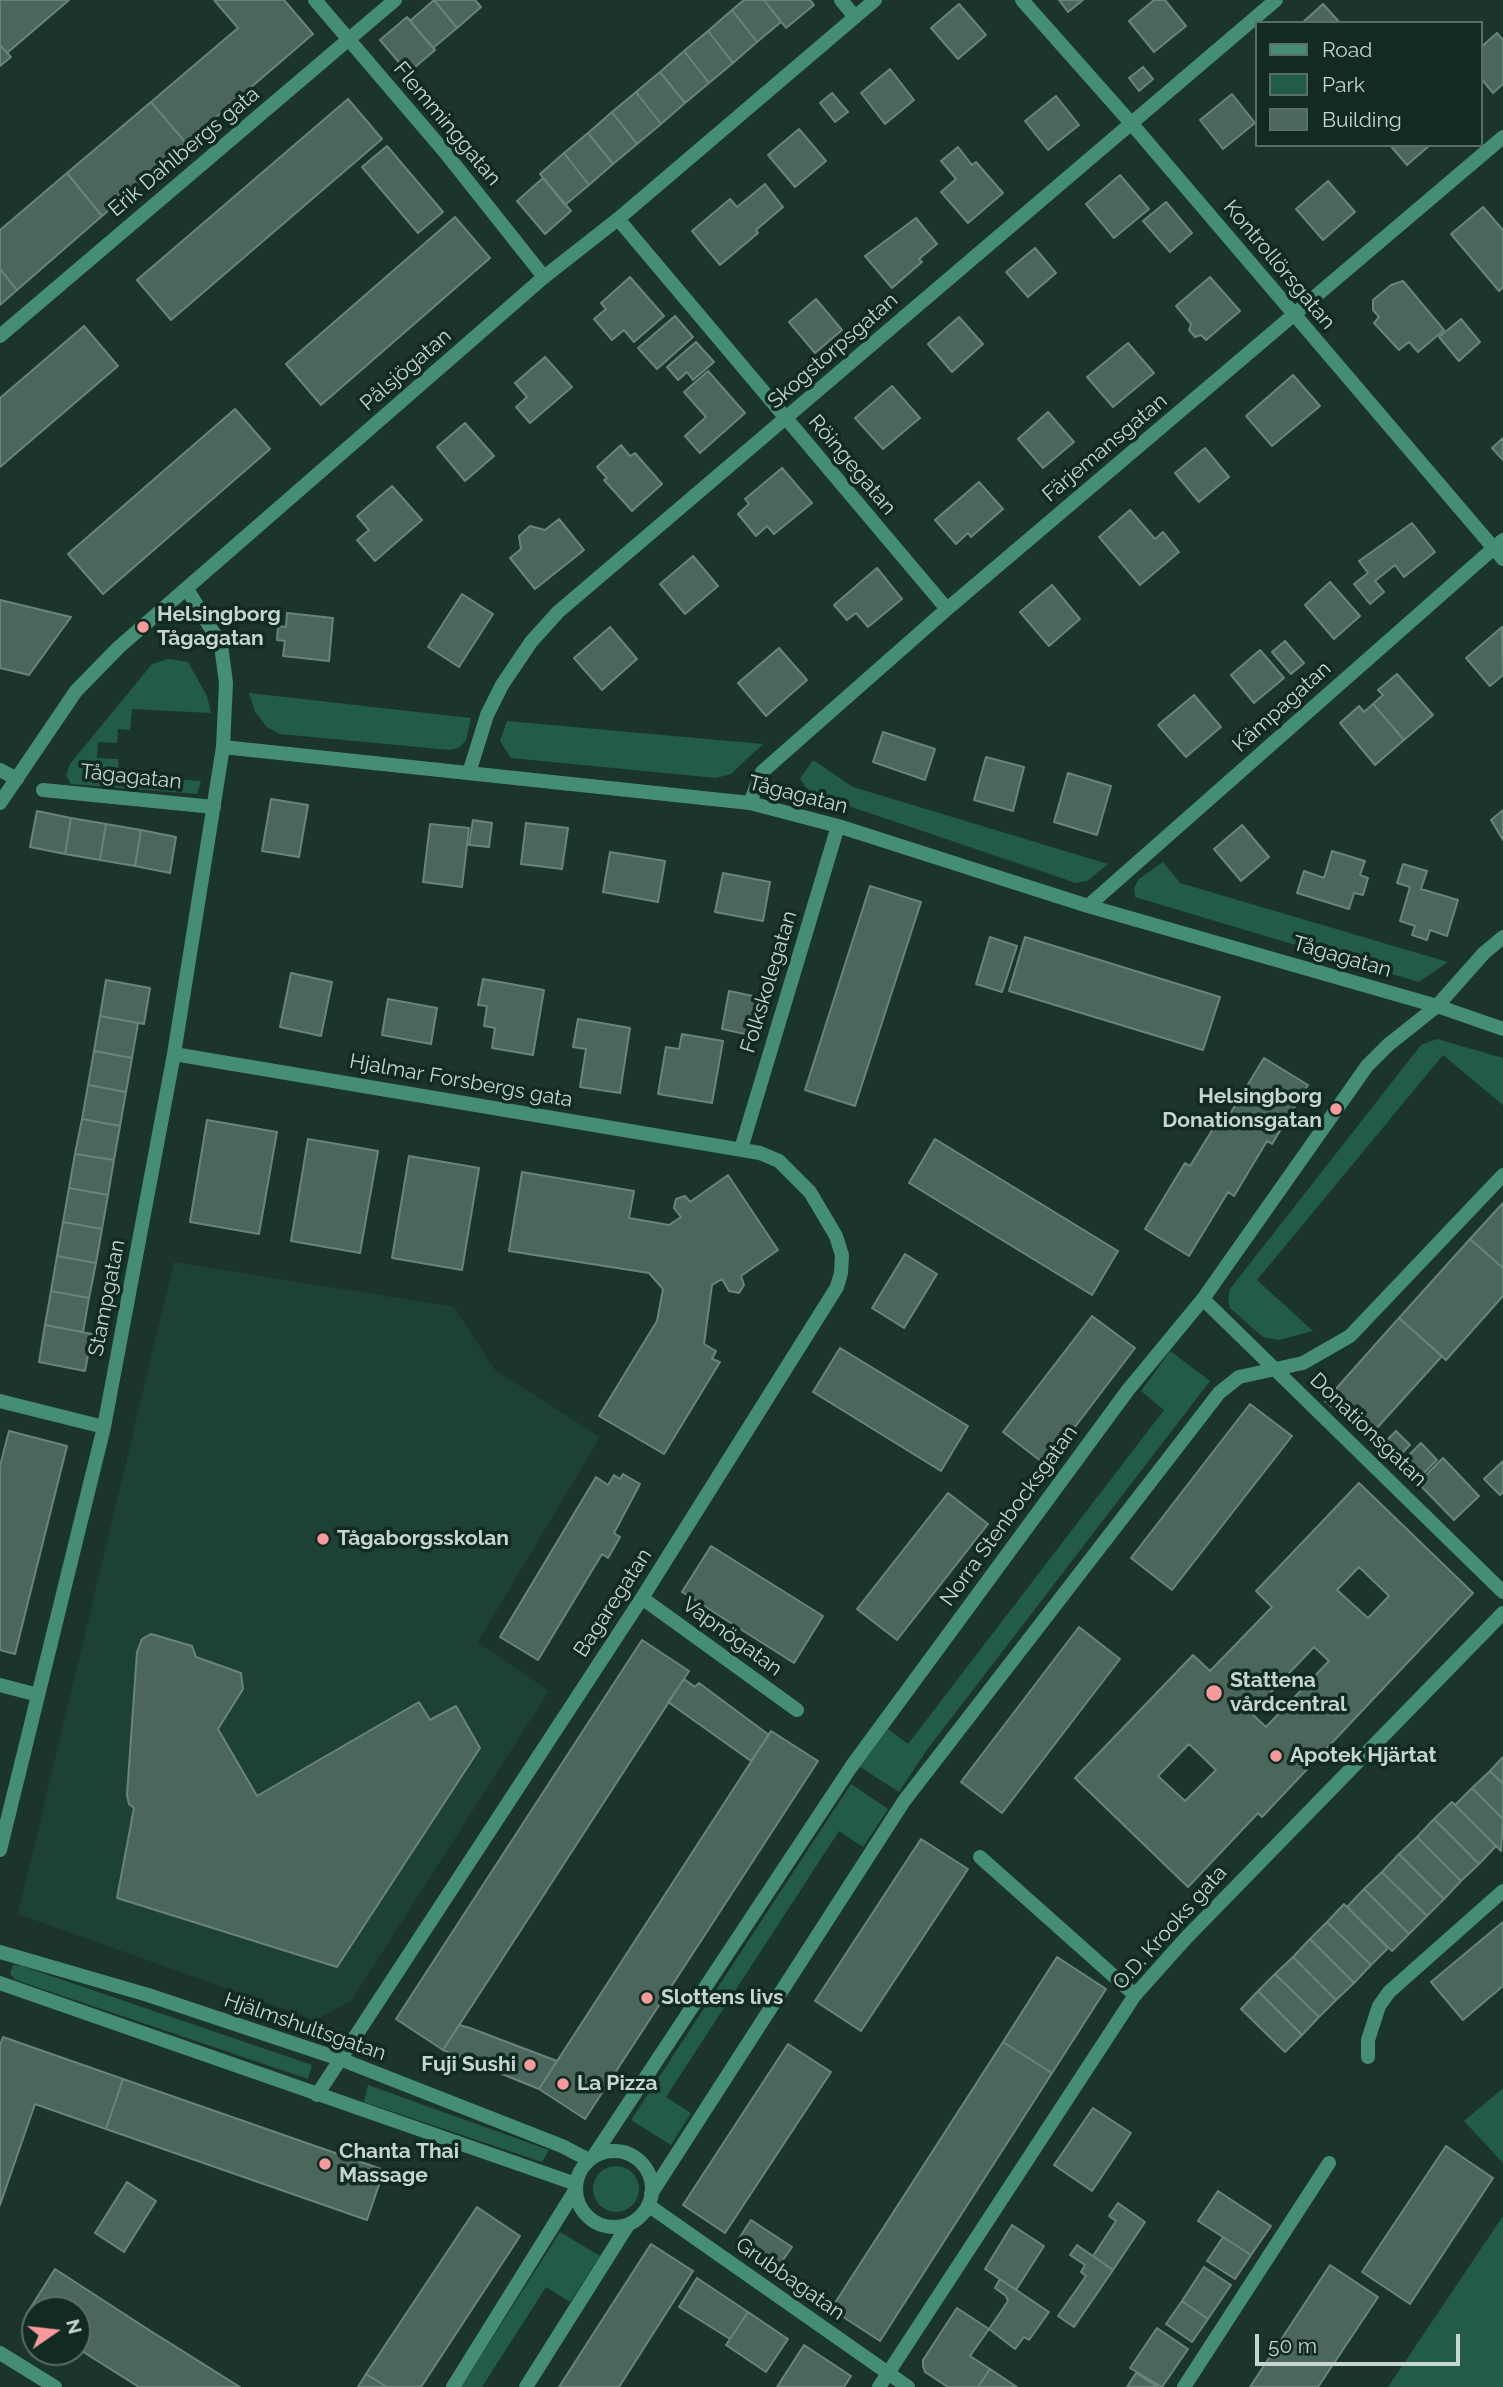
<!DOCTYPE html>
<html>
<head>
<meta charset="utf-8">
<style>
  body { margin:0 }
  #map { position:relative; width:1503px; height:2387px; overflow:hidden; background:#1b352b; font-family:Raleway,sans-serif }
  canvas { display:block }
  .legend { position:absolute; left:1255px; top:21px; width:228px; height:126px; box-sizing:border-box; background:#112a22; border:2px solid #596e67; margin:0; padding:9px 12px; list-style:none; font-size:21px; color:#c6d5cf }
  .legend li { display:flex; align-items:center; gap:14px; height:35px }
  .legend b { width:35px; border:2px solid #596e67 }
  .north { position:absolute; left:21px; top:2296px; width:70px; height:70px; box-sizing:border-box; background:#112a22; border:2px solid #596e67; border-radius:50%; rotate:76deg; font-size:19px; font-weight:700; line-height:28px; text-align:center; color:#c6d5cf }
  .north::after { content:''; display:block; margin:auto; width:24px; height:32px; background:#f59b9c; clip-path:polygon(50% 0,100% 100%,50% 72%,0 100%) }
  .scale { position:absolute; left:1255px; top:2334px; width:205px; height:32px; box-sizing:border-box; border:4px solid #c6d5cf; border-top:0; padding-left:9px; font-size:21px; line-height:24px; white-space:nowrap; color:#c6d5cf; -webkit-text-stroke:5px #112a22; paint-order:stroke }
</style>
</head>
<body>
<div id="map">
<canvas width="1503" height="2387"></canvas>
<ul class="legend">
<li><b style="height:9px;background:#468d75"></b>Road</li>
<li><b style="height:19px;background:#225b49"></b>Park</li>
<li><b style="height:19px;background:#4b665b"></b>Building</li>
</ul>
<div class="north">N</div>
<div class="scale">50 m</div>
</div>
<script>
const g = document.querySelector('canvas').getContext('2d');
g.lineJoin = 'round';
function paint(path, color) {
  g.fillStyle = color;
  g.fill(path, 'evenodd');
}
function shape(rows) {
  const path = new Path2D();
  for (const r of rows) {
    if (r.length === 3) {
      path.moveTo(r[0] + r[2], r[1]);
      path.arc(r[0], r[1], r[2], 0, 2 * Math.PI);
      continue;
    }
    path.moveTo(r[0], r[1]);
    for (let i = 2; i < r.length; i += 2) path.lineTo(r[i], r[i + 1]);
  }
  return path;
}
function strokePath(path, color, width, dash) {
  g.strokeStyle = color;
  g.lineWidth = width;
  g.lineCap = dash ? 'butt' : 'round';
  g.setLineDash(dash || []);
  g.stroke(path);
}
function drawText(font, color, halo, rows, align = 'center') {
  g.font = font + ' Raleway,sans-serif';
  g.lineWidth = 7;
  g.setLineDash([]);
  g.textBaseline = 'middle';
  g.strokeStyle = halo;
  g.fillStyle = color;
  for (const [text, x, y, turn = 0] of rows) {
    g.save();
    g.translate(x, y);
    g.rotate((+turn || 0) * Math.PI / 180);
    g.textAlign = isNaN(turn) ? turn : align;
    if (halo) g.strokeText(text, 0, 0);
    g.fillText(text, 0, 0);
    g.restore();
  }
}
paint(shape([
  [174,1262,454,1307,495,1370,600,1437,478,1642,549,1691,351,2001,315,2020,18,1914]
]), '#1e4135');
paint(shape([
  [168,659,188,662,207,696,211,713,132,709,130,730,118,729,117,743,98,742,97,758,118,759,119,775,201,781,197,794,71,784,66,775,70,764,152,664],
  [249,693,471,718,466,740,460,747,450,750,280,734,267,727,255,712],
  [507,721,763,744,731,774,716,778,511,758,500,741],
  [813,760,853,787,1108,864,1087,881,1076,883,810,793,800,779],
  [1163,862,1180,883,1448,962,1419,982,1135,897,1134,888,1139,879],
  [1437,1039,1503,1058,1503,1105,1443,1055,1257,1280,1313,1331,1279,1340,1263,1337,1230,1308,1228,1299,1230,1289,1421,1045],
  [1170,1351,1210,1381,926,1751,899,1792,860,1767,888,1729,908,1744,1164,1410,1141,1391],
  [851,1784,888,1809,863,1847,839,1831,666,2097,691,2113,671,2145,631,2120],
  [13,1965,22,1966,312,2065,308,2079,16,1980,10,1974],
  [368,2085,549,2150,542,2162,364,2102],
  [1503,2088,1503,2163,1464,2121],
  [616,2189,23],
  [1503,2216,1503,2387,1388,2387],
  [560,2232,600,2256,570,2302,546,2287,482,2387,461,2387]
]), '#225b49');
const building = shape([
  [0,0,69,0,7,53,0,45,0,0],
  [214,0,284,0,313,34,186,143,151,102,238,28,214,0],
  [434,0,457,28,433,48,410,21,434,0],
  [434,0,475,0,481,7,457,28,434,0],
  [744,0,764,0,781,22,757,42,732,10,744,0],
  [764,0,810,0,814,5,786,28,764,0],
  [1059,0,1083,0,1068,12,1059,0],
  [1154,0,1165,0,1186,26,1154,52,1129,21,1154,0],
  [959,4,986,35,958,59,931,28,959,4],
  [1323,4,1340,23,1302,23,1323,4],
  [732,10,757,42,733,63,708,31,732,10],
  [407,17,435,50,408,73,380,40,407,17],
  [708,31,733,63,709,83,684,51,708,31],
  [1497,33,1503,40,1503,84,1493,93,1480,77,1480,48,1497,33],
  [0,45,11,57,0,66,0,45],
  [684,51,709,83,685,103,660,72,684,51],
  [1143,67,1153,79,1139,91,1129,78,1143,67],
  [890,69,914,100,885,124,861,93,890,69],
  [660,72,685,103,661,124,636,92,660,72],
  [636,92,661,124,637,144,612,112,636,92],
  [832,93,848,112,835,122,820,103,832,93],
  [1232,94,1255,123,1223,149,1200,120,1232,94],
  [1056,96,1079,125,1048,150,1025,121,1056,96],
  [348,99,382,139,171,320,137,280,348,99],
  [151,102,186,143,102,216,67,173,151,102],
  [612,112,637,144,613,164,588,133,612,112],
  [799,129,826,161,795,187,768,155,799,129],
  [588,133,613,164,589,185,564,153,588,133],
  [1390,145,1430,145,1407,165,1390,145],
  [387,146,443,212,418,233,362,167,387,146],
  [958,147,972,165,976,162,1003,193,968,223,941,192,956,179,941,161,958,147],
  [564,153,589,185,565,205,540,174,564,153],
  [67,173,102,216,17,290,0,269,0,230,67,173],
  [1120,175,1149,209,1114,238,1086,204,1120,175],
  [543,178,571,211,545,234,517,201,543,178],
  [1328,181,1355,212,1323,240,1296,209,1328,181],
  [765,184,783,207,756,230,758,233,720,265,692,231,730,199,737,207,765,184],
  [1166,202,1192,233,1170,252,1143,221,1166,202],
  [1483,207,1503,230,1503,287,1499,291,1451,234,1483,207],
  [455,217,490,258,321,405,286,364,455,217],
  [916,218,937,244,919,259,922,262,892,288,865,256,916,218],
  [1035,248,1056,273,1028,297,1006,272,1035,248],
  [0,269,17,290,0,305,0,269],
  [630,277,664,316,634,342,624,330,612,340,594,319,606,309,601,303,630,277],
  [1210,277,1240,311,1206,340,1201,335,1195,337,1189,330,1191,324,1176,306,1210,277],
  [1403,281,1444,330,1418,352,1409,342,1399,350,1374,323,1379,317,1373,310,1373,300,1391,285,1403,281],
  [816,299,842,330,815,353,789,322,816,299],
  [675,316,693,337,657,369,638,348,675,316],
  [959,317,983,344,952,372,928,344,959,317],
  [1461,319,1480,342,1459,361,1439,337,1461,319],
  [84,326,118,366,0,467,0,398,84,326],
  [696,342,714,362,693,380,687,372,678,380,667,367,696,342],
  [1128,343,1154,373,1113,407,1087,377,1128,343],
  [545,357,572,387,530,423,516,407,527,397,515,383,545,357],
  [708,371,745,413,700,453,685,436,706,417,684,392,708,371],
  [1293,375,1320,406,1272,446,1246,416,1293,375],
  [892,386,920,418,883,449,855,418,892,386],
  [235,409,270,449,103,594,68,554,235,409],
  [1048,412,1074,442,1043,468,1018,439,1048,412],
  [465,423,494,456,465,481,437,447,465,423],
  [1503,438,1503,460,1492,448,1503,438],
  [621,445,630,456,635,453,662,484,632,511,604,480,607,478,597,467,621,445],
  [1205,448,1229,477,1199,502,1175,473,1205,448],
  [782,468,812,503,774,534,767,526,756,536,738,514,749,504,745,499,782,468],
  [979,482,1003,509,971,537,968,533,956,544,935,520,979,482],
  [392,486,422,520,375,561,357,540,369,530,357,516,392,486],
  [1130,510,1155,539,1163,532,1179,552,1140,585,1099,537,1130,510],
  [559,519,584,550,535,589,510,558,521,549,519,536,530,526,545,530,559,519],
  [1412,523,1435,552,1404,577,1395,565,1375,581,1384,592,1370,604,1354,584,1368,573,1359,561,1412,523],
  [693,556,718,586,685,614,660,584,693,556],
  [877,568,902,599,868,627,856,613,847,620,834,605,877,568],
  [1330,582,1360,616,1334,639,1305,605,1330,582],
  [1052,585,1080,619,1049,646,1020,612,1052,585],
  [462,594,493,614,459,667,428,647,462,594],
  [0,600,71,617,29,675,0,668,0,600],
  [287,613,333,618,329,661,283,656,285,641,277,640,278,626,286,627,287,613],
  [610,627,637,659,602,690,574,658,610,627],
  [1502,627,1503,675,1490,686,1466,658,1502,627],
  [1285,641,1304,663,1291,674,1272,652,1285,641],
  [779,648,807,680,766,716,738,683,779,648],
  [1260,650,1284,678,1254,703,1231,675,1260,650],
  [1397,674,1433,715,1404,740,1373,704,1383,695,1378,690,1397,674],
  [1194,695,1221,727,1186,757,1158,725,1194,695],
  [1373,704,1404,740,1375,765,1340,723,1359,706,1364,712,1373,704],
  [883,732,935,749,925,780,873,762,883,732],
  [986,757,1024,767,1013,811,974,800,986,757],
  [1068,773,1111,786,1097,835,1054,822,1068,773],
  [271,799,308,805,299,857,262,851,271,799],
  [1503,810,1503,840,1491,820,1503,810],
  [37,811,71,818,65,854,30,847,37,811],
  [71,818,106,824,100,860,65,854,71,818],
  [473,820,492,823,489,847,469,845,473,820],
  [526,823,568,828,562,869,521,864,526,823],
  [106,824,141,830,135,866,100,860,106,824],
  [430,824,469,828,462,887,423,882,430,824],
  [1242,825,1269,857,1241,881,1214,849,1242,825],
  [141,830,176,837,170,873,135,866,141,830],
  [1332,851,1365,861,1360,875,1368,878,1363,895,1354,893,1349,909,1297,893,1304,871,1324,878,1332,851],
  [610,852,665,861,658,902,603,892,610,852],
  [1403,864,1427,871,1421,889,1458,900,1447,936,1430,930,1427,940,1412,935,1415,926,1400,921,1410,887,1397,883,1403,864],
  [723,873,770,882,763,921,715,912,723,873],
  [870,886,921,902,855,1106,805,1090,870,886],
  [990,937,1017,946,1002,992,976,984,990,937],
  [1025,937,1220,997,1203,1050,1009,991,1025,937],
  [291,973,332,982,321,1036,280,1027,291,973],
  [483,979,544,990,533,1055,492,1048,495,1028,484,1026,487,1006,478,1005,483,979],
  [106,980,150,988,144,1024,100,1016,106,980],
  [729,991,758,997,750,1035,722,1029,729,991],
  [388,999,437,1008,431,1044,382,1035,388,999],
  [100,1016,138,1023,132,1058,94,1051,100,1016],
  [578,1019,630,1028,620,1093,580,1087,586,1049,573,1047,578,1019],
  [682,1034,723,1041,712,1103,658,1094,666,1047,679,1049,682,1034],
  [94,1051,132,1058,126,1092,88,1085,94,1051],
  [1264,1058,1308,1085,1272,1144,1267,1141,1234,1196,1228,1192,1189,1256,1145,1229,1185,1163,1190,1166,1224,1111,1230,1114,1264,1058],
  [88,1085,126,1092,120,1126,82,1119,88,1085],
  [82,1119,120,1126,114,1160,75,1154,82,1119],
  [207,1120,277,1132,259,1234,190,1222,207,1120],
  [308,1139,378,1151,360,1253,291,1241,308,1139],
  [935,1139,1118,1251,1092,1295,909,1183,935,1139],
  [75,1154,114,1160,108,1195,69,1188,75,1154],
  [409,1156,479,1168,462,1270,392,1258,409,1156],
  [522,1172,634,1191,629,1218,669,1225,681,1217,674,1208,676,1199,685,1196,690,1202,728,1175,778,1250,741,1276,744,1285,739,1293,729,1291,722,1279,712,1285,704,1344,716,1351,712,1359,720,1362,664,1454,599,1416,657,1321,663,1289,649,1273,509,1251,522,1172],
  [69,1188,108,1195,102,1229,63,1222,69,1188],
  [1503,1203,1503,1268,1470,1239,1503,1203],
  [63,1222,102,1229,96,1263,57,1256,63,1222],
  [1470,1239,1503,1268,1503,1296,1446,1360,1399,1318,1470,1239],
  [905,1254,937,1274,904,1328,872,1308,905,1254],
  [57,1256,96,1263,89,1298,51,1291,57,1256],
  [51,1291,89,1298,83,1332,45,1325,51,1291],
  [1092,1316,1135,1348,1046,1465,1003,1432,1092,1316],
  [1399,1318,1442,1356,1367,1439,1325,1401,1399,1318],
  [45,1325,92,1334,85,1371,39,1362,45,1325],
  [840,1348,968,1426,941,1471,813,1392,840,1348],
  [1250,1404,1292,1436,1172,1590,1131,1558,1250,1404],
  [9,1431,67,1446,15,1654,0,1650,0,1466,9,1431],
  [1396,1431,1410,1445,1395,1460,1381,1446,1396,1431],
  [1421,1443,1437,1460,1417,1480,1401,1463,1421,1443],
  [1443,1458,1479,1496,1454,1520,1418,1483,1443,1458],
  [1503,1461,1503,1492,1500,1495,1484,1479,1503,1461],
  [623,1474,640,1484,614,1533,620,1537,608,1558,602,1554,538,1660,500,1637,596,1477,608,1485,614,1475,620,1479,623,1474],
  [1359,1483,1473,1593,1262,1817,1258,1813,1188,1887,1075,1778,1193,1655,1210,1671,1272,1607,1256,1591,1359,1483],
  [1359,1567,1389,1596,1368,1618,1337,1590,1359,1567],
  [1314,1647,1329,1661,1266,1727,1251,1713,1314,1647],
  [1189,1744,1216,1770,1185,1801,1158,1776,1189,1744],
  [948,1493,988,1524,897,1640,857,1609,948,1493],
  [711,1546,823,1616,794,1663,682,1592,711,1546],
  [1079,1627,1120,1659,1002,1813,961,1782,1079,1627],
  [151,1634,192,1646,196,1657,241,1673,243,1689,218,1729,257,1796,419,1702,430,1720,456,1706,480,1748,337,1967,117,1898,134,1808,129,1804,127,1795,137,1652,142,1639,151,1634],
  [642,1640,689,1671,443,2050,396,2019,642,1640],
  [684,1679,695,1687,699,1683,769,1735,751,1761,668,1702,684,1679],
  [771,1731,818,1761,585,2119,539,2089,771,1731],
  [1503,1757,1503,1784,1490,1771,1503,1757],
  [1490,1771,1503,1784,1503,1819,1472,1788,1490,1771],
  [1472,1788,1503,1819,1501,1851,1455,1805,1472,1788],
  [1452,1802,1496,1846,1479,1864,1434,1819,1452,1802],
  [1434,1819,1479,1864,1461,1881,1417,1837,1434,1819],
  [1417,1837,1461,1881,1444,1899,1399,1854,1417,1837],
  [921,1839,968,1869,861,2031,815,2001,921,1839],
  [1399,1854,1444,1899,1427,1916,1382,1872,1399,1854],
  [1382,1872,1427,1916,1409,1934,1364,1889,1382,1872],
  [1364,1889,1409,1934,1392,1951,1347,1907,1364,1889],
  [1344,1904,1388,1948,1371,1965,1327,1922,1344,1904],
  [1327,1922,1371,1965,1354,1983,1310,1939,1327,1922],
  [1503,1922,1503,1986,1463,2020,1431,1982,1503,1922],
  [1310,1939,1354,1983,1336,2000,1293,1957,1310,1939],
  [1057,1957,1106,1989,1052,2073,1003,2042,1057,1957],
  [1293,1957,1336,2000,1319,2017,1275,1974,1293,1957],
  [1275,1974,1319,2017,1302,2035,1258,1991,1275,1974],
  [1258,1991,1302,2035,1285,2052,1241,2009,1258,1991],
  [459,2025,470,2028,557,2061,539,2089,443,2050,459,2025],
  [3,2037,123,2079,106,2129,35,2104,0,2205,0,2045,3,2037],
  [1003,2042,1052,2073,880,2341,831,2309,1003,2042],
  [788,2044,831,2072,725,2233,683,2205,788,2044],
  [123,2079,384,2170,367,2220,106,2129,123,2079],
  [1093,2108,1131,2133,1092,2191,1054,2165,1093,2108],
  [1446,2146,1493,2178,1410,2304,1362,2272,1446,2146],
  [127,2182,156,2201,124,2252,95,2233,127,2182],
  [1218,2191,1271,2226,1251,2255,1198,2221,1218,2191],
  [1118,2203,1145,2222,1113,2270,1093,2256,1116,2221,1109,2216,1118,2203],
  [477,2207,520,2236,421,2387,387,2387,366,2374,477,2207],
  [751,2220,792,2247,778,2267,738,2240,751,2220],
  [1012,2225,1044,2246,1016,2290,985,2269,1012,2225],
  [1223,2237,1251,2255,1235,2279,1207,2261,1223,2237],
  [651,2244,693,2271,619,2387,559,2387,651,2244],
  [1077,2245,1113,2270,1074,2327,1058,2316,1086,2276,1081,2272,1085,2265,1070,2255,1077,2245],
  [1330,2265,1378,2297,1318,2387,1250,2387,1330,2265],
  [1204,2267,1231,2285,1208,2319,1182,2301,1204,2267],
  [55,2269,149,2330,240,2387,139,2387,77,2348,77,2310,35,2310,35,2321,26,2315,55,2269],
  [697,2278,748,2312,730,2339,679,2307,697,2278],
  [1000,2279,1049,2312,1029,2340,1024,2337,1015,2349,989,2329,1008,2301,1006,2296,995,2288,1000,2279],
  [1182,2301,1208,2319,1192,2342,1166,2324,1182,2301],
  [957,2308,989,2329,970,2356,990,2369,978,2387,948,2387,925,2372,923,2366,923,2360,957,2308],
  [748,2312,788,2339,766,2372,726,2345,748,2312],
  [1157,2328,1188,2349,1162,2387,1130,2368,1157,2328],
  [804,2345,851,2376,844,2387,777,2387,804,2345],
  [990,2369,1017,2387,978,2387,990,2369],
  [1136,2373,1158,2387,1127,2387,1136,2373],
  [366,2374,387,2387,358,2387,366,2374]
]);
paint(building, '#4b665b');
strokePath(building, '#69857a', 2);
strokePath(shape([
  [315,0,444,151,544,277],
  [841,0,855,17],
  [1022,0,1131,123,1503,559],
  [618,219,947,609],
  [0,336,395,0],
  [223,747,750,803,838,826,1088,906,1437,1006,1503,1029],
  [0,770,17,779],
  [469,773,487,715,502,685,531,642,558,612,1276,0],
  [43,790,214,807],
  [750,803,762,772,947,609,1503,137],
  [1088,906,1503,540],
  [174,1054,760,1153,779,1161,810,1192,836,1236,842,1255,841,1273,837,1287,642,1598,317,2095],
  [741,1149,838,826],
  [1203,1299,1503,1592],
  [0,1401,104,1427],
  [642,1598,797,1710],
  [0,1685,38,1695],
  [0,1850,104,1427,174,1054,223,747,226,683,221,645,187,589],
  [980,1857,1135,1995],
  [0,1952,148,1995,340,2059,562,2146,589,2160],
  [0,1983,576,2184],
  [1368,2057,1368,2040,1379,2006,1389,1992,1503,1891],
  [614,2189,38],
  [593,2157,851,1767,1128,1390,1203,1299,1367,1066,1388,1045,1437,1006,1484,953,1503,937],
  [651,2194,904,1801,1219,1393,1239,1377,1303,1363,1350,1336,1503,1175],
  [648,2205,908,2387],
  [0,2353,55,2387],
  [453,2387,576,2189],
  [526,2387,628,2225],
  [879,2387,1135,1995,1186,1938,1503,1613],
  [1184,2387,1329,2163]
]), '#468d75', 14);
strokePath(shape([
  [0,803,76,691,119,647,544,277,618,219,875,0]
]), '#468d75', 14);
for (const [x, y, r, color] of [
  [143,627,7,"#f59b9c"],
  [1336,1109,7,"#f59b9c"],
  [323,1539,7,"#f59b9c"],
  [1214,1693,9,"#f59b9c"],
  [1276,1756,7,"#f59b9c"],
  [647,1998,7,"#f59b9c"],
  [530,2065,7,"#f59b9c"],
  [563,2084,7,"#f59b9c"],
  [325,2164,7,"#f59b9c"]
]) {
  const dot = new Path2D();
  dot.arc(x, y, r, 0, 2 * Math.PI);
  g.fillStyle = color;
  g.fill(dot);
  strokePath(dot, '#112a22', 2.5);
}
drawText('21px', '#c6d5cf', '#112a22', [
  ["Flemminggatan",447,124,50],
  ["Erik Dahlbergs gata",184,152,-40],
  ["Kontrollörsgatan",1279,265,50],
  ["Skogstorpsgatan",833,351,-41],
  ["Pålsjögatan",406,370,-41],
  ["Färjemansgatan",1105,448,-40],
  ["Röingegatan",852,465,50],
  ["Kämpagatan",1282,707,-42],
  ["Tågagatan",131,777,6],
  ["Tågagatan",798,795,14],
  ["Tågagatan",1342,957,16],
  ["Folkskolegatan",769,982,-73],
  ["Hjalmar Forsbergs gata",461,1081,10],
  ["Stampgatan",107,1298,-79],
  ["Donationsgatan",1368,1430,44],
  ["Norra Stenbocksgatan",1009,1516,-54],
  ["Bagaregatan",613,1603,-57],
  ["Vapnögatan",732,1637,36],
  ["O.D. Krooks gata",1170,1928,-48],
  ["Hjälmshultsgatan",305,2027,19],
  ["Grubbagatan",790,2279,35]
]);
drawText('bold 21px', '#c6d5cf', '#112a22', [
  ["Helsingborg",157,615],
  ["Tågagatan",157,639],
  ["Helsingborg",1322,1097,"right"],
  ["Donationsgatan",1322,1121,"right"],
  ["Tågaborgsskolan",337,1539],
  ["Stattena",1230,1681],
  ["vårdcentral",1230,1705],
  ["Apotek Hjärtat",1290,1756],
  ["Slottens livs",661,1998],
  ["Fuji Sushi",516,2065,"right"],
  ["La Pizza",577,2084],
  ["Chanta Thai",339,2152],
  ["Massage",339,2176]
], 'left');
</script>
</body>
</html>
